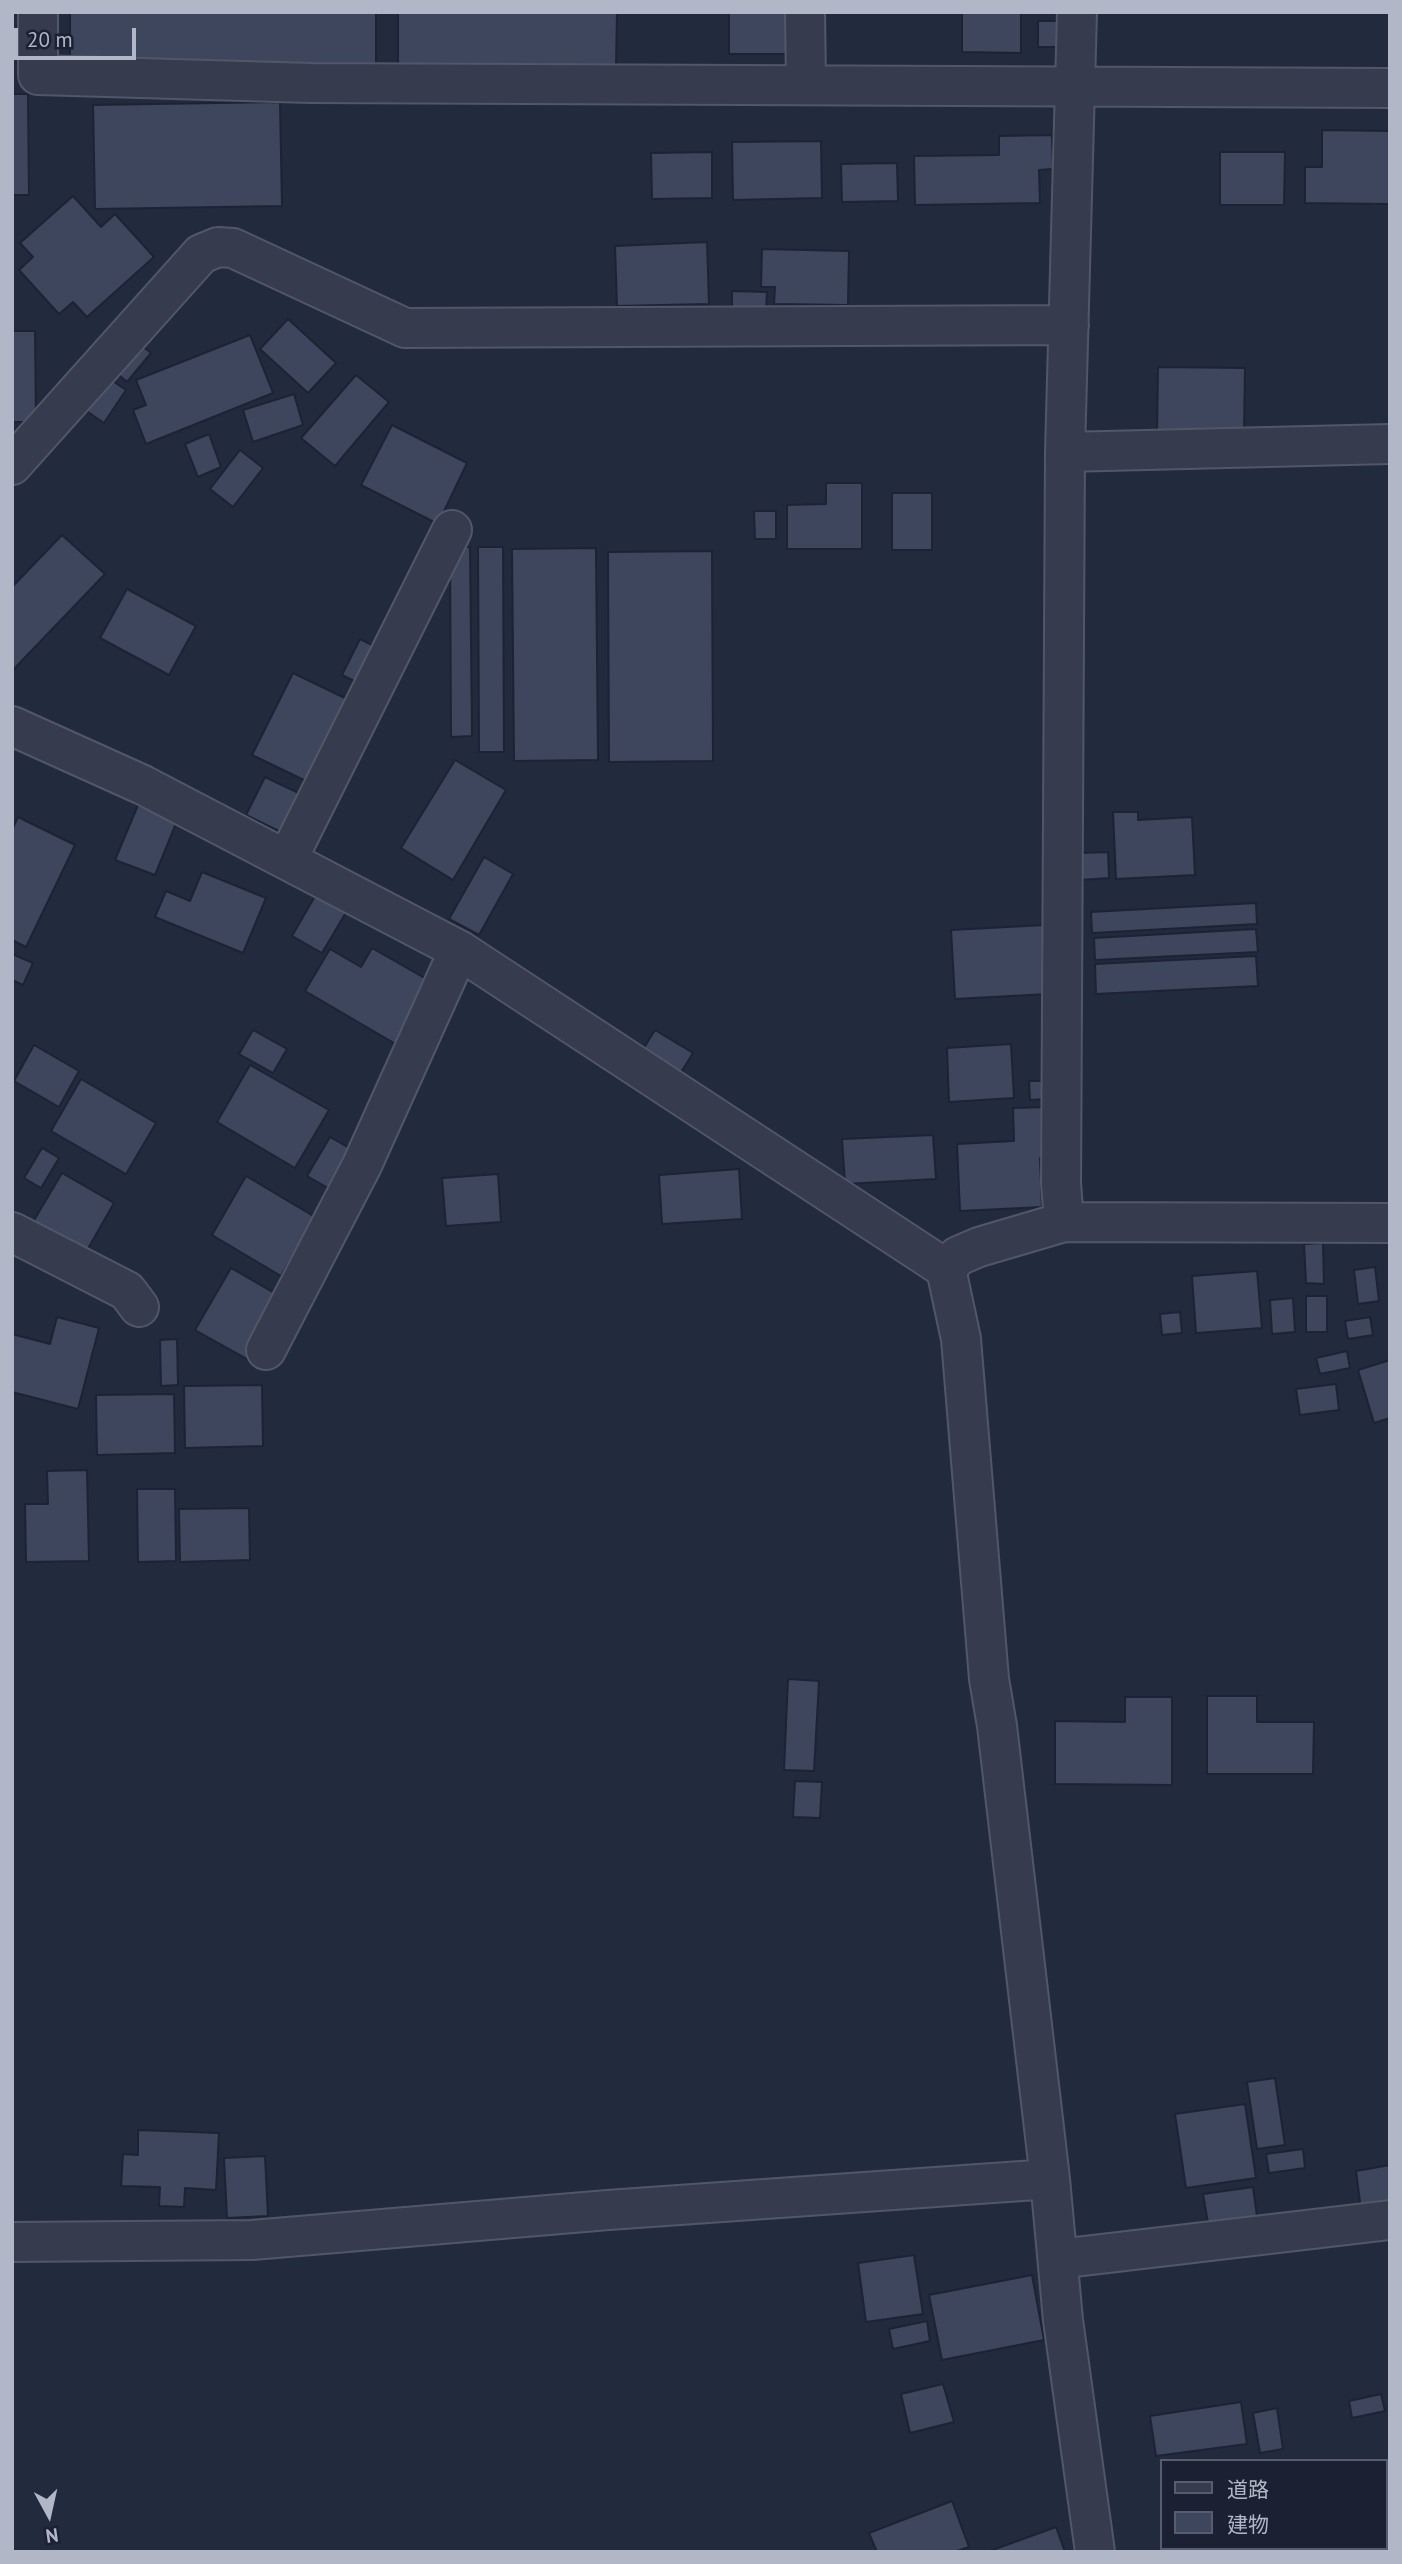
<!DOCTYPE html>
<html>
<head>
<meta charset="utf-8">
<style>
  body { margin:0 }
  #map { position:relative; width:1402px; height:2564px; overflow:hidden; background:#222a3d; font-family:"PT Sans","Noto Sans JP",sans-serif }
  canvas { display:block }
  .frame { position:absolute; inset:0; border:14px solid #b2b7c8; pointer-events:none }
  .legend { position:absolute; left:1160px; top:2459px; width:228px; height:91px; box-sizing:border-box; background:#1b2132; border:2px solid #575d6e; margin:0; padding:9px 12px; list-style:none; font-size:21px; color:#b2b7c8 }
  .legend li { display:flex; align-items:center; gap:14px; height:35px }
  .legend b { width:35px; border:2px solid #575d6e }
  .north { position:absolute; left:14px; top:2480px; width:70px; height:70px; -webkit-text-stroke:5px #1b2132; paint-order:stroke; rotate:172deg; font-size:19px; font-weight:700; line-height:28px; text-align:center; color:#b2b7c8 }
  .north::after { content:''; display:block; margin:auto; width:24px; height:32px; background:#b2b7c8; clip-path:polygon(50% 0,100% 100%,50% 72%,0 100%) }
  .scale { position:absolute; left:14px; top:28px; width:122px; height:32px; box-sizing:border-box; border:4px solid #b2b7c8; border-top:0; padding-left:9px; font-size:21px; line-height:24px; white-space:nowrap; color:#b2b7c8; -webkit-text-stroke:5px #1b2132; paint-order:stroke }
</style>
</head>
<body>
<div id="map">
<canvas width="1402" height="2564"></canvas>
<div class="frame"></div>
<ul class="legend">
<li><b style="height:9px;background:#363c4d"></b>道路</li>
<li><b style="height:19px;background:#3e465d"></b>建物</li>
</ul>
<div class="north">N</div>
<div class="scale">20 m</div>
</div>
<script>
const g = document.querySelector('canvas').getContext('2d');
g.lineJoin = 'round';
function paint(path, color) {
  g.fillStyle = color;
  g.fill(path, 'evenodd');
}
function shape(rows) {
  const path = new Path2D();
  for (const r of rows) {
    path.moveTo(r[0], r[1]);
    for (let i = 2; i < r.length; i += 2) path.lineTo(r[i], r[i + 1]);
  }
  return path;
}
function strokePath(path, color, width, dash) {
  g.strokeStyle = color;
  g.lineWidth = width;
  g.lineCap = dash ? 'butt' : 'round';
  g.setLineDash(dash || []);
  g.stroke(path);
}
const building = shape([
  [70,12,376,12,376,67,70,65,70,12],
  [398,12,617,12,616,67,398,66,398,12],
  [729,12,790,12,790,54,729,54,729,12],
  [962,12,1021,12,1021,53,962,52,962,12],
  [1038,21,1063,21,1062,47,1038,47,1038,21],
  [12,94,28,94,29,195,12,195,12,94],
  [280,102,282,206,95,209,93,105,280,102],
  [1322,130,1390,131,1390,204,1305,203,1305,167,1322,167,1322,130],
  [1052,135,1053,169,1039,170,1040,203,915,205,914,156,999,155,999,136,1052,135],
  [821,141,822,198,733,200,732,142,821,141],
  [712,152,712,198,652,199,651,153,712,152],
  [1220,152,1285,152,1284,205,1220,205,1220,152],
  [897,163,898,201,842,202,841,164,897,163],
  [73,196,101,227,115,214,154,257,87,317,73,302,59,314,19,270,33,257,20,243,73,196],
  [707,242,709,304,617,306,615,246,707,242],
  [762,249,849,251,848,305,774,304,775,287,761,287,762,249],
  [732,291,767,292,766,310,732,309,732,291],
  [288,319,336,363,308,393,260,349,288,319],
  [12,331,35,331,36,422,12,422,12,331],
  [250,335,273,393,146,444,133,410,146,405,136,380,250,335],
  [136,341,151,353,127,382,112,369,136,341],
  [1158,367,1245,368,1244,433,1157,432,1158,367],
  [104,375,126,390,104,423,82,408,104,375],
  [356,375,389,402,335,466,301,438,356,375],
  [294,394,303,425,253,442,243,410,294,394],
  [392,425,467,463,438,524,361,485,392,425],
  [209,434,221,467,198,477,185,444,209,434],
  [240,450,263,468,233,507,210,489,240,450],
  [826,483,862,483,862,549,787,549,787,505,826,504,826,483],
  [892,493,932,493,932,550,892,550,892,493],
  [754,511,776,511,776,539,755,539,754,511],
  [62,535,105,574,12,671,12,587,62,535],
  [450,547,470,547,472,736,451,737,450,547],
  [478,547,503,547,504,752,479,752,478,547],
  [596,548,598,760,514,761,512,549,596,548],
  [712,551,713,761,609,762,608,552,712,551],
  [127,589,196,626,169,675,100,638,127,589],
  [360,639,374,646,356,682,342,675,360,639],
  [293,673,349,700,308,782,252,755,293,673],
  [455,760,506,790,453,880,401,848,455,760],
  [265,777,307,797,287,835,246,815,265,777],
  [138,805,177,821,155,875,115,860,138,805],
  [1113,812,1138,812,1138,820,1192,817,1195,875,1116,879,1113,812],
  [18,817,75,845,26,947,12,940,12,830,18,817],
  [1108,852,1109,878,1080,880,1079,853,1108,852],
  [484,857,513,874,479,935,449,919,484,857],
  [202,872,266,898,243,953,155,917,166,891,190,901,202,872],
  [318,891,348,909,322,953,292,936,318,891],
  [1256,903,1257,924,1092,933,1091,912,1256,903],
  [1045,925,1048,994,955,999,951,930,1045,925],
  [1256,929,1258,952,1095,960,1094,938,1256,929],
  [372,948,435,984,399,1046,305,991,330,949,361,967,372,948],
  [12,954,33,963,23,985,12,980,12,954],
  [1256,956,1258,986,1096,994,1095,964,1256,956],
  [253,1030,287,1049,273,1073,239,1054,253,1030],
  [655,1030,693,1053,680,1074,642,1051,655,1030],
  [1011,1044,1014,1098,949,1102,947,1048,1011,1044],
  [34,1045,79,1071,59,1107,14,1081,34,1045],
  [250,1065,329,1110,295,1168,217,1122,250,1065],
  [81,1079,156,1123,126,1174,51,1131,81,1079],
  [1029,1081,1047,1081,1048,1099,1030,1100,1029,1081],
  [1048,1107,1051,1158,1040,1158,1042,1207,960,1211,957,1144,1014,1141,1013,1108,1048,1107],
  [933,1135,936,1179,845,1184,842,1139,933,1135],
  [330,1137,358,1153,335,1192,307,1176,330,1137],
  [42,1148,59,1158,41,1188,24,1178,42,1148],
  [739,1169,742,1219,662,1224,659,1175,739,1169],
  [62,1173,114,1203,86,1252,33,1222,62,1173],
  [498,1174,501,1222,446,1226,442,1178,498,1174],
  [246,1176,315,1217,281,1276,212,1235,246,1176],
  [1323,1243,1324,1284,1306,1283,1304,1244,1323,1243],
  [1375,1267,1379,1301,1358,1304,1354,1270,1375,1267],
  [231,1268,283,1298,247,1359,195,1330,231,1268],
  [1257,1271,1262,1328,1196,1333,1192,1276,1257,1271],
  [1306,1296,1327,1296,1327,1332,1306,1332,1306,1296],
  [1293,1298,1295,1332,1272,1334,1270,1300,1293,1298],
  [1180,1312,1182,1333,1162,1335,1160,1314,1180,1312],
  [57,1317,99,1328,78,1409,12,1392,12,1334,50,1344,57,1317],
  [1370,1317,1373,1335,1348,1339,1345,1321,1370,1317],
  [177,1339,178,1385,161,1386,160,1340,177,1339],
  [1347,1351,1350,1368,1320,1374,1316,1358,1347,1351],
  [1390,1360,1390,1418,1374,1423,1358,1370,1390,1360],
  [1336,1384,1339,1410,1300,1415,1296,1389,1336,1384],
  [262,1385,263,1446,185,1448,184,1386,262,1385],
  [174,1394,175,1453,97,1455,96,1395,174,1394],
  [87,1470,89,1561,26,1562,25,1504,48,1504,47,1471,87,1470],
  [137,1489,175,1489,176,1561,138,1562,137,1489],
  [249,1508,250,1560,180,1562,179,1509,249,1508],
  [788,1679,819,1681,814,1771,784,1770,788,1679],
  [1207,1696,1257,1696,1257,1722,1314,1722,1313,1774,1207,1774,1207,1696],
  [1125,1697,1172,1697,1172,1785,1055,1784,1055,1721,1125,1722,1125,1697],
  [795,1781,822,1782,820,1818,793,1817,795,1781],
  [1275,2078,1285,2145,1257,2149,1247,2082,1275,2078],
  [1245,2104,1256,2178,1186,2188,1175,2114,1245,2104],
  [138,2130,219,2133,216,2190,185,2188,184,2207,159,2206,160,2187,121,2186,123,2154,138,2155,138,2130],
  [1303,2149,1305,2168,1269,2173,1266,2154,1303,2149],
  [265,2156,268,2216,227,2218,224,2158,265,2156],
  [1390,2165,1390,2206,1361,2210,1356,2171,1390,2165],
  [1253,2187,1257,2216,1208,2223,1203,2194,1253,2187],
  [914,2255,923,2314,866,2322,858,2263,914,2255],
  [1032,2275,1044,2340,942,2360,929,2295,1032,2275],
  [927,2321,930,2341,893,2349,889,2329,927,2321],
  [943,2384,954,2422,910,2433,901,2394,943,2384],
  [1381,2394,1385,2411,1352,2418,1349,2401,1381,2394],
  [1241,2402,1247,2444,1156,2456,1150,2416,1241,2402],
  [1277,2408,1283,2449,1260,2453,1253,2413,1277,2408],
  [952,2501,969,2547,954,2552,877,2552,869,2533,952,2501],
  [1056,2527,1065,2552,987,2552,1056,2527]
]);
paint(building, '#3e465d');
strokePath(building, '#1d2334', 2);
const street = shape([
  [38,12,38,75,311,83,1390,88],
  [805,12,806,85],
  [1077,12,1065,452,1061,1183,1064,1222,979,1247,958,1256,946,1269,961,1339,989,1679,997,1726,1050,2179,1063,2320,1095,2552],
  [1065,452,1390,444],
  [12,465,201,254,218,247,233,248,405,328,1069,325],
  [12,726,143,785,459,950,946,1269],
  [287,860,452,530],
  [1064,1222,1390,1223],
  [12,1232,127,1291,139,1307],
  [266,1350,362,1165,459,950],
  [12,2242,252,2240,608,2210,1050,2179],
  [1058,2259,1390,2220]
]);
strokePath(street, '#515768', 42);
strokePath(street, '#363c4d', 38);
</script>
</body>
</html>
